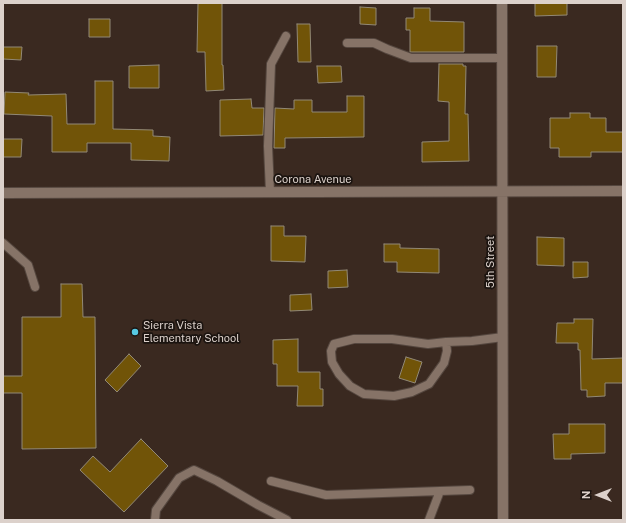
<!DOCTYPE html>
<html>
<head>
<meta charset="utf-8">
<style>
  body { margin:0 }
  #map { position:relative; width:626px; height:523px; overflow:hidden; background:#3a2920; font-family:"Public Sans",sans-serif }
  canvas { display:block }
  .frame { position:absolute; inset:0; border:4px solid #dcd1cb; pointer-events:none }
  .north { position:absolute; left:578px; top:475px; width:40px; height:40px; -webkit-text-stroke:3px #1b1410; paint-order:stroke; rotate:270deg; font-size:11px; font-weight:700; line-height:16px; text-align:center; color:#dcd1cb }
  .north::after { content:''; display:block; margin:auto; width:14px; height:18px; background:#dcd1cb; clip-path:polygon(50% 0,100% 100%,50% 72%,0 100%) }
</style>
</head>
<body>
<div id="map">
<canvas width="626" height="523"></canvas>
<div class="frame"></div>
<div class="north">N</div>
</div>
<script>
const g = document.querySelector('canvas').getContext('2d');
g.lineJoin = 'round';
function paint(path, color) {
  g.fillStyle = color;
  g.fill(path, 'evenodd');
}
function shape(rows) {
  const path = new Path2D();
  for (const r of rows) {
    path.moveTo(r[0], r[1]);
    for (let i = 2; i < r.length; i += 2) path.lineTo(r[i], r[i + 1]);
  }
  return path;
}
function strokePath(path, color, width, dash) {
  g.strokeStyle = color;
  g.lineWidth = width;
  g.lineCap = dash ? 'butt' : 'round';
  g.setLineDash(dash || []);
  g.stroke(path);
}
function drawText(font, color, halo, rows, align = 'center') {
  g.font = font + ' "Public Sans",sans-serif';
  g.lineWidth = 3.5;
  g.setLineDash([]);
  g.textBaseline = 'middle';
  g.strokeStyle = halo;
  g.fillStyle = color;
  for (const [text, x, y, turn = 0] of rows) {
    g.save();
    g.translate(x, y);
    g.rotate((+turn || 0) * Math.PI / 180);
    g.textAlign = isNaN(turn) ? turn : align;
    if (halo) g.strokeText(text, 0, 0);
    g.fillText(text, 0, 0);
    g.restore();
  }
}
const building = shape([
  [198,3,222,3,222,65,223,65,224,90,206,91,205,52,197,52,198,3],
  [535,3,567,3,567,15,535,16,535,3],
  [360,7,376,8,376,25,360,24,360,7],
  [414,8,430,8,430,21,464,22,464,52,410,52,410,30,406,30,406,18,414,18,414,8],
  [89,19,110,19,110,37,89,37,89,19],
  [297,24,310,24,311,62,298,62,297,24],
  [537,46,557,46,556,77,537,77,537,46],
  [3,47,22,47,21,60,3,59,3,47],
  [439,64,463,64,463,66,466,66,465,114,468,114,469,161,422,162,422,142,449,141,449,102,438,101,439,64],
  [159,65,159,88,129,88,129,66,159,65],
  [317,66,341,66,342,82,318,83,317,66],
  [95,81,113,81,113,129,153,130,153,136,170,137,169,161,131,160,131,143,87,143,87,152,52,152,52,116,4,114,5,92,29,93,28,95,66,94,67,124,95,124,95,81],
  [347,96,364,96,364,137,285,138,285,148,274,148,275,108,294,109,294,100,312,100,312,112,347,112,347,96],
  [251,99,252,108,264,108,263,135,220,136,220,100,251,99],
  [570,113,590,113,590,118,606,118,606,132,623,132,623,152,591,152,591,157,559,157,559,148,550,148,550,118,570,118,570,113],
  [3,139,22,139,21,157,3,157,3,139],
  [271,226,284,226,284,236,306,236,305,262,271,261,271,226],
  [537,237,564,238,564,266,537,265,537,237],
  [384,244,400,244,400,248,439,249,439,273,397,272,397,262,384,262,384,244],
  [573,262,588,262,588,277,573,278,573,262],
  [347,270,348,287,328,288,328,271,347,270],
  [61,284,82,284,83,317,95,317,96,448,22,449,22,393,3,393,3,376,22,376,22,317,61,317,61,284],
  [311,294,312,310,290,311,290,295,311,294],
  [574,319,593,319,592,359,623,358,623,383,605,383,605,396,587,397,587,390,581,390,580,350,578,350,578,343,556,343,557,323,574,323,574,319],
  [298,339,298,372,320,372,320,389,323,389,323,406,297,406,298,386,277,386,277,364,273,364,273,340,298,339],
  [129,354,141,366,117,392,105,380,129,354],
  [406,357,422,362,415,383,399,378,406,357],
  [569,424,605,424,605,453,571,454,571,459,554,459,553,434,569,434,569,424],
  [141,439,168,466,124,512,80,470,93,456,110,472,141,439]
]);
paint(building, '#715408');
strokePath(building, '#928976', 1);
const lane = shape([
  [347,43,374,43,387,49,411,58,502,58],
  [270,192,268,146,271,64,286,36],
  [3,243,28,265,35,287],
  [446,342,447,351,444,363,429,384,412,392,394,396,364,394,350,386,339,374,332,362,331,351,334,344,354,339,392,339,428,344,446,342,472,341,503,337],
  [271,481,326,495,440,491],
  [155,520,156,510,179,478,194,470,217,481,258,505,287,520],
  [429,520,440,491,470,490]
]);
const street = shape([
  [502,3,503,520],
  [3,193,623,191]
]);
strokePath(lane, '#55473f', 10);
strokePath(street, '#55473f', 12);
strokePath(lane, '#867367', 8);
strokePath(street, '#867367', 10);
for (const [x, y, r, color] of [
  [135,332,4,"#57c9e2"]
]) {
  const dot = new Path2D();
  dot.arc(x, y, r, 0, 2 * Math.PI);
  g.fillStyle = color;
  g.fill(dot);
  strokePath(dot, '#1b1410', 1.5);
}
drawText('11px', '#dcd1cb', '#1b1410', [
  ["Corona Avenue",313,180],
  ["5th Street",491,262,-90]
]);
drawText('11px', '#dcd1cb', '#1b1410', [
  ["Sierra Vista",143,326],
  ["Elementary School",143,339]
], 'left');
</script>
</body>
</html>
